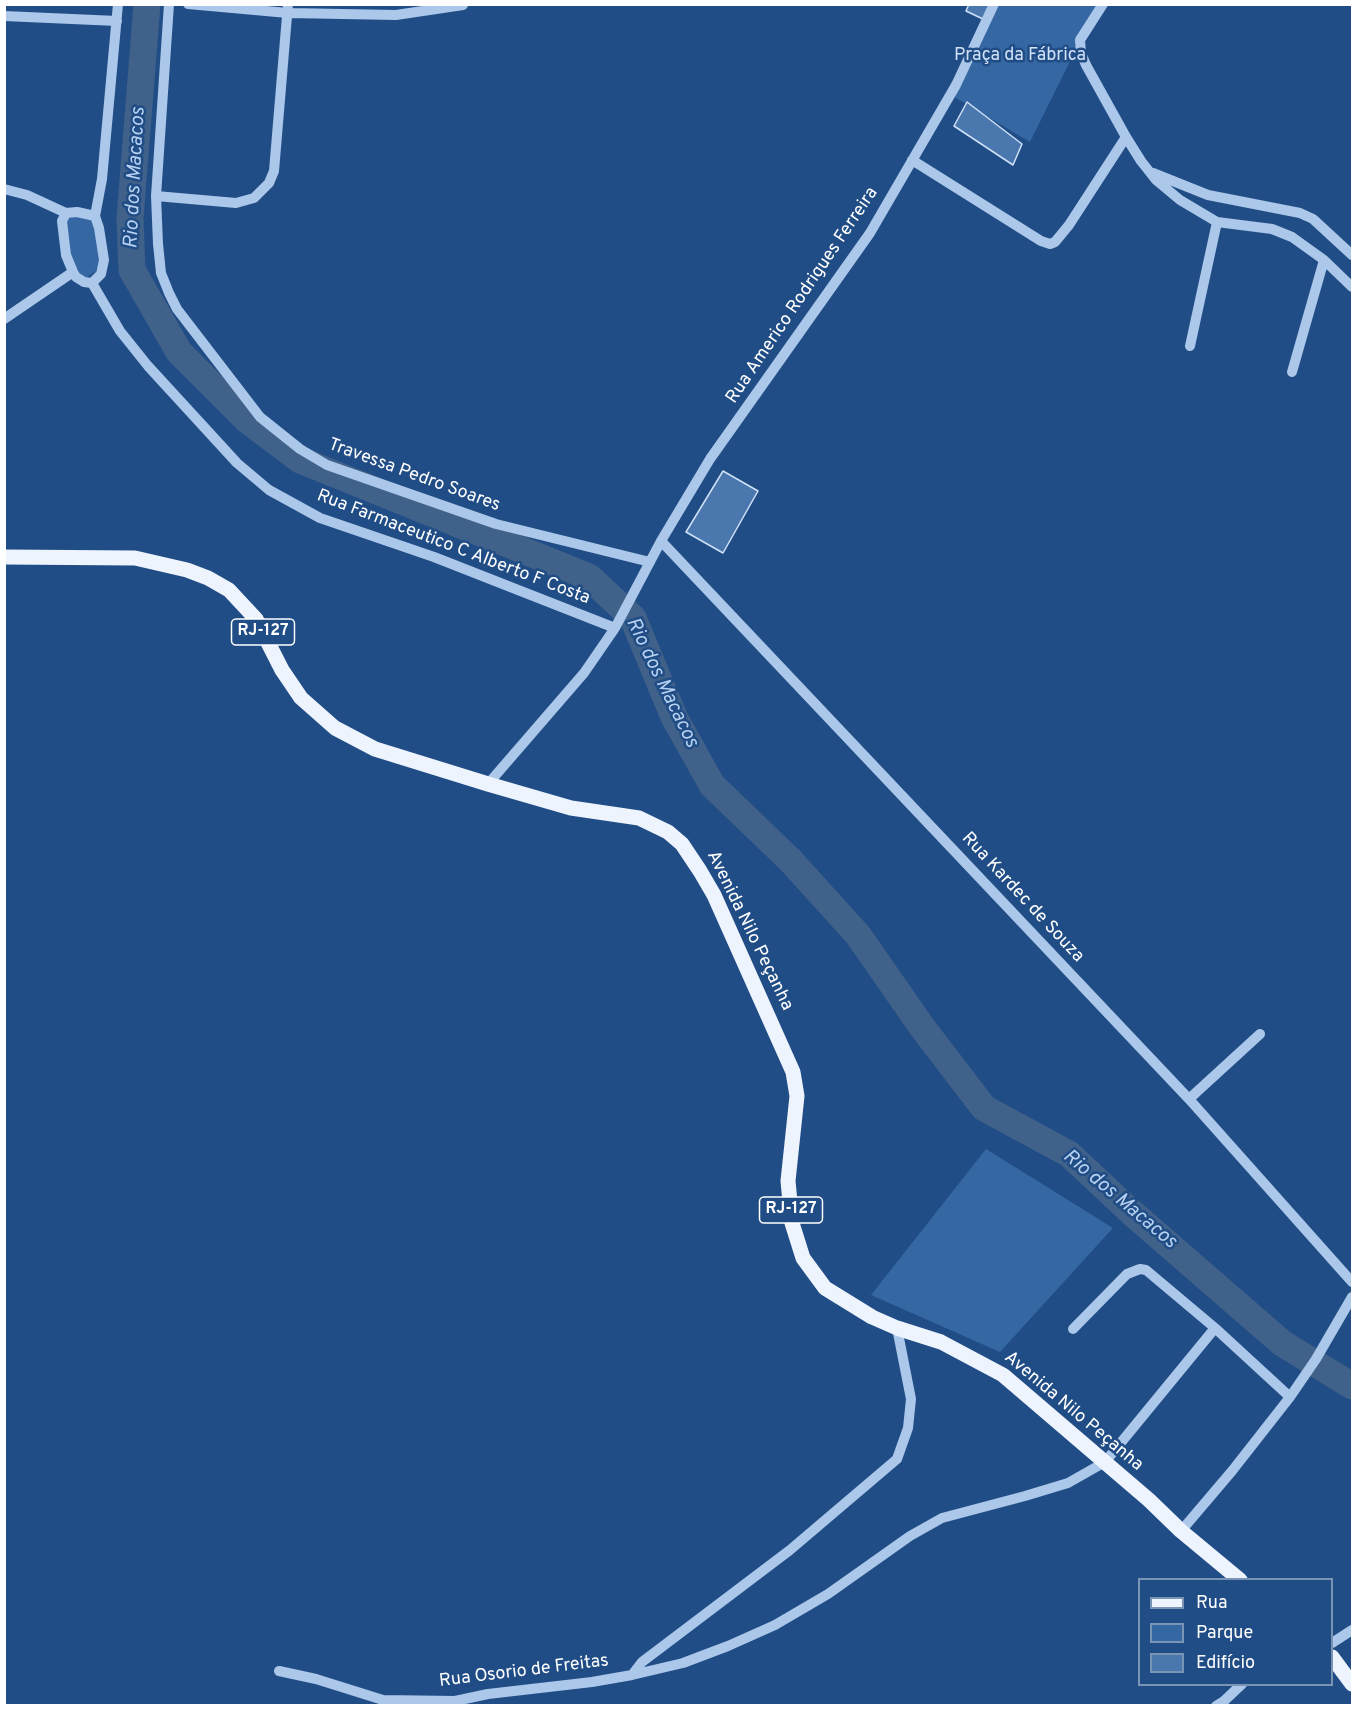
<!DOCTYPE html>
<html>
<head>
<meta charset="utf-8">
<style>
  body { margin:0 }
  #map { position:relative; width:1357px; height:1710px; overflow:hidden; background:#214d86; font-family:Overpass,sans-serif }
  canvas { display:block }
  .frame { position:absolute; inset:0; border:6px solid #fff; pointer-events:none }
  .legend { position:absolute; left:1138px; top:1578px; width:195px; height:108px; box-sizing:border-box; background:#214d86; border:2px solid #7a94b6; margin:0; padding:8px 10px; list-style:none; font-size:18px; color:#fff }
  .legend li { display:flex; align-items:center; gap:12px; height:30px }
  .legend b { width:30px; border:2px solid #7a94b6 }
</style>
</head>
<body>
<div id="map">
<canvas width="1357" height="1710"></canvas>
<div class="frame"></div>
<ul class="legend">
<li><b style="height:8px;background:#eef4fe"></b>Rua</li>
<li><b style="height:16px;background:#3567a3"></b>Parque</li>
<li><b style="height:16px;background:#4a77ae"></b>Edifício</li>
</ul>
</div>
<script>
const g = document.querySelector('canvas').getContext('2d');
g.lineJoin = 'round';
function paint(path, color) {
  g.fillStyle = color;
  g.fill(path, 'evenodd');
}
function shape(rows) {
  const path = new Path2D();
  for (const r of rows) {
    path.moveTo(r[0], r[1]);
    for (let i = 2; i < r.length; i += 2) path.lineTo(r[i], r[i + 1]);
  }
  return path;
}
function strokePath(path, color, width, dash) {
  g.strokeStyle = color;
  g.lineWidth = width;
  g.lineCap = dash ? 'butt' : 'round';
  g.setLineDash(dash || []);
  g.stroke(path);
}
function drawText(font, color, halo, rows, align = 'center') {
  g.font = font + ' Overpass,sans-serif';
  g.lineWidth = 5;
  g.setLineDash([]);
  g.textBaseline = 'middle';
  g.strokeStyle = halo;
  g.fillStyle = color;
  for (const [text, x, y, turn = 0] of rows) {
    g.save();
    g.translate(x, y);
    g.rotate((+turn || 0) * Math.PI / 180);
    g.textAlign = isNaN(turn) ? turn : align;
    if (halo) g.strokeText(text, 0, 0);
    g.fillText(text, 0, 0);
    g.restore();
  }
}
paint(shape([
  [991,5,1102,5,1084,33,1030,142,951,95],
  [95,216,100,258,96,271,81,281,67,252,64,217],
  [986,1149,1113,1228,1000,1352,871,1295]
]), '#3567a3');
strokePath(shape([
  [147,4,130,218,132,270,179,352,247,420,300,460,589,577,633,618,674,717,712,785,791,861,858,935,922,1027,984,1108,1069,1154,1131,1212,1282,1343,1352,1386]
]), '#406189', 27);
const building = shape([
  [969,4,991,4,985,20,966,11,969,4],
  [967,102,1022,144,1013,165,954,126,967,102],
  [723,471,758,491,723,553,686,532,723,471]
]);
paint(building, '#4a77ae');
strokePath(building, '#cfe1f7', 1.5);
strokePath(shape([
  [169,4,156,196,158,244,161,273,169,293,177,309,260,417,300,449,327,465,496,524,650,562],
  [188,4,288,13,396,15,463,5],
  [1103,4,1080,40,1081,53,1086,65,1126,137,1141,161,1156,180,1180,200,1217,222,1272,229,1292,237,1324,260,1352,287],
  [4,16,117,21],
  [912,160,1041,241,1050,244,1055,242,1069,225,1126,137],
  [1153,173,1208,195,1300,213,1313,219,1352,255],
  [4,189,27,195,66,213],
  [156,196,236,203,254,198,269,183,274,171,288,4],
  [95,216,102,179,118,4],
  [92,283,120,331,148,366,237,463,269,490,320,518,434,557,615,628],
  [92,283,84,282,76,277,73,272,66,255,62,221,66,213,77,212,95,216],
  [92,283,101,274,104,260,99,228,95,216],
  [4,319,73,272],
  [1190,346,1217,222],
  [1292,372,1324,260],
  [661,541,1189,1099,1352,1282],
  [488,784,584,673,615,628,661,541,710,459,870,233,956,85,994,4],
  [1189,1099,1260,1034],
  [1073,1329,1127,1274,1140,1269,1146,1270,1215,1328,1290,1397],
  [1181,1531,1232,1471,1290,1397,1316,1359,1352,1297],
  [1332,1643,1352,1630],
  [279,1671,316,1679,383,1700,455,1701,488,1694,592,1682,632,1675,683,1663,728,1646,775,1625,828,1594,910,1536,942,1518,1025,1496,1068,1483,1105,1462,1215,1328],
  [632,1675,642,1662,790,1550,897,1459,908,1428,911,1399,897,1328],
  [1216,1706,1224,1701,1242,1684]
]), '#abc7e9', 10);
strokePath(shape([
  [4,557,135,558,187,570,208,578,229,590,256,619,282,670,301,698,335,728,375,749,488,784,571,808,639,818,668,832,682,844,700,871,714,895,793,1072,797,1096,788,1181,792,1223,803,1258,825,1288,872,1317,897,1328,941,1342,1003,1375,1149,1500,1181,1531,1240,1580],
  [1332,1657,1352,1684]
]), '#eef4fe', 15);
for (const [x, y, w] of [
  [263,632,63],
  [791,1210,63]
]) {
  const box = new Path2D();
  box.roundRect(x - w / 2, y - 13, w, 26, 4.5);
  g.fillStyle = '#214d86';
  g.fill(box);
  strokePath(box, '#fff', 1.5);
}
drawText('bold 16px', '#fff', null, [
  ["RJ-127",263,632],
  ["RJ-127",791,1210]
]);
drawText('18px', '#cfe1f7', '#214d86', [
  ["Praça da Fábrica",1020,56]
]);
drawText('18px', '#fff', '#214d86', [
  ["Rua Americo Rodrigues Ferreira",803,296,-56],
  ["Travessa Pedro Soares",414,476,20],
  ["Rua Farmaceutico C Alberto F Costa",453,548,21],
  ["Rua Kardec de Souza",1022,898,47],
  ["Avenida Nilo Peçanha",749,931,64],
  ["Avenida Nilo Peçanha",1073,1412,40],
  ["Rua Osorio de Freitas",524,1672,-7]
]);
drawText('italic 20px', '#b6d1f1', '#214d86', [
  ["Rio dos Macacos",136,178,-87],
  ["Rio dos Macacos",661,683,64],
  ["Rio dos Macacos",1119,1200,40]
]);
</script>
</body>
</html>
